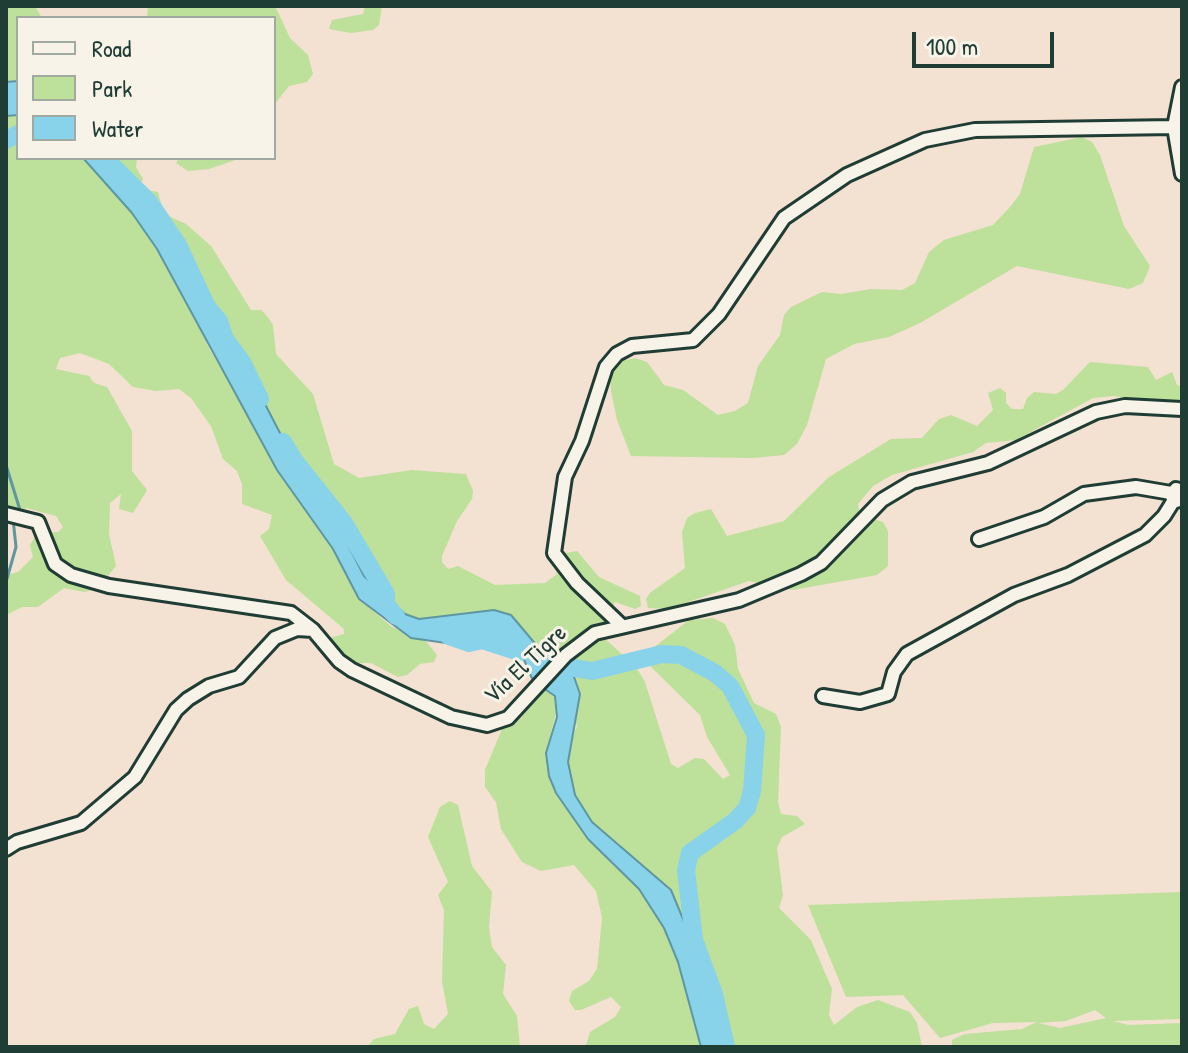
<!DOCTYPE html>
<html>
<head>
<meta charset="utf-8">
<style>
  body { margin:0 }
  #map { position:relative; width:1188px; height:1053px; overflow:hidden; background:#f3e1d1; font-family:"Patrick Hand",sans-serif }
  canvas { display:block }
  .frame { position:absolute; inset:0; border:8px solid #1f3d34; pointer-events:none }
  .legend { position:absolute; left:16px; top:16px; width:260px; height:144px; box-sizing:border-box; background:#f7f3e8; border:2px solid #a1aaa0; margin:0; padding:10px 14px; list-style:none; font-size:24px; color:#1f3d34 }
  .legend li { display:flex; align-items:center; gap:16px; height:40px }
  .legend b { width:40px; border:2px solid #a1aaa0 }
  .scale { position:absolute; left:912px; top:32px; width:142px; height:36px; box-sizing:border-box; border:4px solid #1f3d34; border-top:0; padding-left:10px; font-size:24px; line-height:28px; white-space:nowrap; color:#1f3d34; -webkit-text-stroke:6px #f7f3e8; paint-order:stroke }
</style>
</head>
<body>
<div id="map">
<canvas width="1188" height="1053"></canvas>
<div class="frame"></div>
<ul class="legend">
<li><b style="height:10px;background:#f7f3e8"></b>Road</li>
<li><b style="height:22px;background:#bde09b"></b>Park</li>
<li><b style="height:22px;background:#88d3e9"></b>Water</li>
</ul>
<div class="scale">100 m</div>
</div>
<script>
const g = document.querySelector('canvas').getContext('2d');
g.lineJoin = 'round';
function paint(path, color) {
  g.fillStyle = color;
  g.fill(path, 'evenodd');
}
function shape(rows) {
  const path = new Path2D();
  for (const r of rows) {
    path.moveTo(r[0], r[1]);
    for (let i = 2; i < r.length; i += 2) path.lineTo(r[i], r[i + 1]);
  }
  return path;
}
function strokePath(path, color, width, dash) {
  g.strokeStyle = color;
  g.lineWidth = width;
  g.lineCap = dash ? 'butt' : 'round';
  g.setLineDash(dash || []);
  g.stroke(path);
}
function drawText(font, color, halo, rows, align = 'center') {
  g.font = font + ' "Patrick Hand",sans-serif';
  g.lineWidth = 6;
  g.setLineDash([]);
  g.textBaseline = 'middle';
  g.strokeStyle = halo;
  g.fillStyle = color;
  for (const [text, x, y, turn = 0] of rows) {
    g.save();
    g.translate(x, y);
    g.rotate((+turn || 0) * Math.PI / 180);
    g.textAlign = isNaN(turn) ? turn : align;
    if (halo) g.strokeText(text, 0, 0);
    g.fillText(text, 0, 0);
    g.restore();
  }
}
paint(shape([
  [6,6,35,6,42,18,18,18,18,81,6,82],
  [148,6,275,6,290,38,308,55,313,74,307,82,289,86,274,105,274,18,147,18],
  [365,6,382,6,379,25,373,30,351,33,329,29,332,20,363,14],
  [18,115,18,158,83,158,132,213,177,280,210,350,248,412,277,470,333,549,359,599,392,627,425,640,437,655,434,662,420,664,407,675,398,677,371,663,350,663,330,646,330,638,344,634,344,629,286,580,260,536,269,529,272,515,242,504,242,484,237,471,223,459,211,426,191,398,179,389,156,391,133,387,109,364,80,353,60,358,56,369,89,376,94,383,107,387,132,431,132,471,147,490,133,513,119,509,121,494,110,503,109,534,116,566,97,589,84,592,64,588,38,607,22,607,6,615,6,575,18,572,33,557,30,545,37,533,58,532,63,527,56,516,26,508,6,523,6,116],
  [1082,137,1092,142,1100,155,1124,226,1150,266,1143,283,1129,289,1017,266,920,323,889,337,854,344,826,359,807,425,797,444,784,455,753,458,631,456,617,420,611,391,610,376,618,362,635,358,647,362,664,385,683,390,718,415,735,411,748,403,758,366,780,335,784,315,791,307,822,292,841,294,871,289,902,290,915,283,929,252,944,240,993,225,1010,207,1020,194,1034,147],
  [104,158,137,158,136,167,143,179,138,191],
  [179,158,238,158,238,159,209,169,188,171,176,163],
  [147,190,158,192,164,214,186,224,211,246,251,310,261,310,267,316,273,325,276,354,313,394,334,464,359,478,412,470,466,474,473,491,472,499,457,521,442,556,442,562,448,569,458,566,495,585,545,583,557,574,551,562,560,554,577,551,599,577,640,596,641,606,635,609,615,602,605,621,591,626,636,667,645,682,671,764,678,768,695,758,704,759,723,779,730,775,707,737,700,715,650,666,653,648,689,620,713,618,725,624,735,645,738,669,754,703,776,714,781,727,778,802,781,814,797,816,805,824,782,837,777,848,783,895,779,908,811,940,832,989,829,1015,834,1025,857,1007,878,1000,910,1012,917,1023,922,1047,723,1047,720,1031,621,845,592,822,575,795,568,763,570,743,577,726,556,656,538,647,511,615,470,612,419,619,406,614,364,576,327,504,294,460,252,379,234,355,185,261,147,200],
  [1090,362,1148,367,1156,380,1172,372,1177,385,1182,387,1182,408,1114,396,1093,398,1016,440,986,443,973,452,892,475,873,486,858,504,860,515,883,522,888,531,888,566,877,575,793,590,749,581,668,609,648,608,646,599,650,593,685,568,682,532,687,518,695,513,711,509,727,536,784,521,829,477,891,439,922,438,939,419,951,415,977,426,993,410,988,393,1000,388,1006,393,1006,403,1012,409,1023,409,1027,398,1034,392,1056,394,1063,390],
  [543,688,556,696,558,704,546,753,549,776,556,793,588,839,639,889,664,928,678,962,701,1047,586,1045,590,1032,615,1017,621,1007,611,997,581,1010,575,1010,569,1001,572,991,589,981,597,969,602,918,596,891,574,865,541,871,522,862,501,829,496,802,485,787,485,770,502,729,521,718],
  [450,801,458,805,472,866,492,892,489,927,492,947,506,965,503,994,517,1016,520,1047,367,1047,374,1039,395,1034,409,1009,418,1006,424,1024,434,1029,448,1014,442,981,444,910,438,895,448,882,428,837,440,807],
  [1182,892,1182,1019,1113,1021,1129,1025,1182,1023,1182,1047,952,1047,952,1040,965,1034,1022,1029,1037,1022,993,1023,940,1038,903,995,846,997,808,905],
  [1095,1010,1106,1018,1060,1028,1038,1023,1066,1021]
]), '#bde09b');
const water = shape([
  [18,81,18,115,6,116,6,82,18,81],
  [83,158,104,158,149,202,168,230,233,355,252,379,294,460,327,504,364,576,405,614,419,619,494,610,511,615,538,647,556,656,573,674,580,694,568,762,575,795,592,822,671,890,714,994,723,1047,701,1047,678,962,664,928,639,889,588,839,556,793,549,776,546,753,557,717,555,696,533,681,522,655,503,640,489,639,460,645,411,638,359,599,333,549,277,470,157,249,132,213,83,158]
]);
paint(water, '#88d3e9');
strokePath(water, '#5e97a1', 2);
strokePath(shape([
  [6,465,20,510,17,513],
  [6,582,16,547,13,519]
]), '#5e97a1', 3);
strokePath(shape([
  [6,140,18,134],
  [104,158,149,202,178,245,207,307,219,321,225,339,242,362,260,399],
  [283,442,294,460,344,523,386,594,386,605,396,616],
  [449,636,469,643,482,640,519,652,526,650,557,665,592,671,662,654,681,655,715,673,730,686,756,735,752,791,747,808,735,821,690,853,686,870,694,940,714,994,726,1047]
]), '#88d3e9', 18);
const minor = shape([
  [1182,87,1174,127,1182,174],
  [1182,491,1176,489,1171,495,1176,501,1182,499],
  [6,514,38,522,55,564,71,575,109,586,291,613,313,630,339,661,352,670,451,717,487,725,508,718,566,655,595,633,739,600,801,574,821,563,882,500,912,482,988,463,1096,412,1125,406,1182,409],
  [979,539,1044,517,1084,494,1136,487,1171,493],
  [621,625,577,583,554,553,565,477,582,441,606,367,617,354,632,346,693,340,719,314,784,218,847,175,925,140,975,130,1174,127],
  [823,696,860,702,888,694,894,672,907,654,1014,595,1068,575,1145,535,1164,516,1174,500],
  [6,849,17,842,81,823,135,777,176,710,188,699,209,686,239,677,275,638,297,629,313,630]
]);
strokePath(minor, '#1f3d34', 18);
strokePath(minor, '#f7f3e8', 12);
drawText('24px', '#1f3d34', '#f7f3e8', [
  ["Vía El Tigre",526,665,-43]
]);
</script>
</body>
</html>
